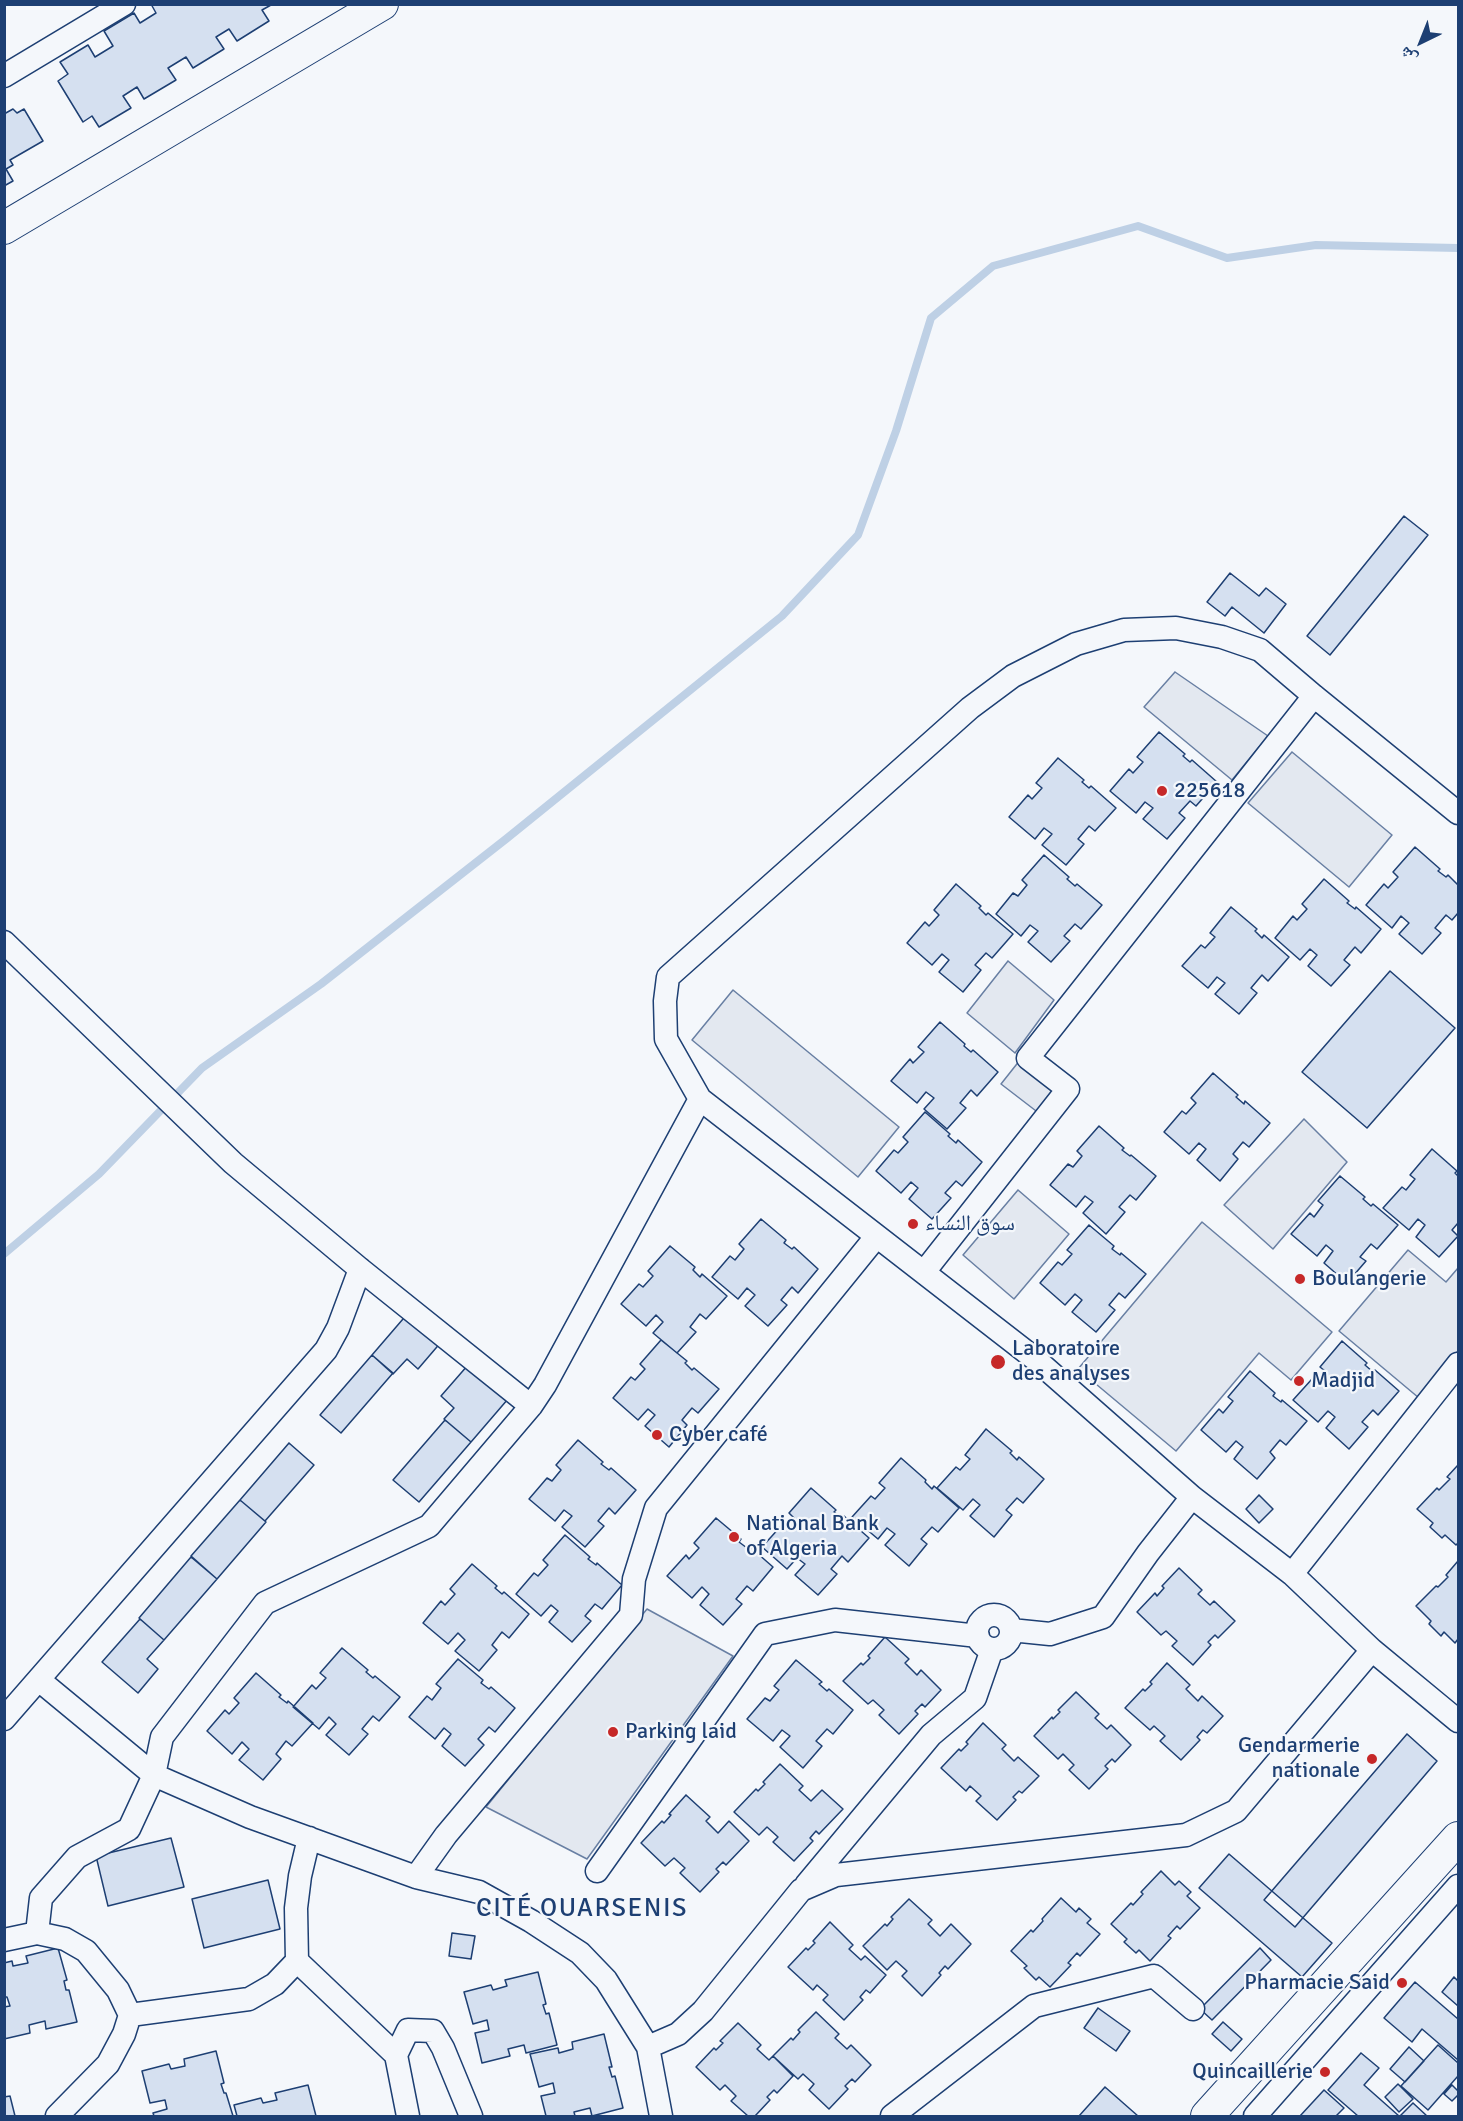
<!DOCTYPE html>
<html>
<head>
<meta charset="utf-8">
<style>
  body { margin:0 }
  #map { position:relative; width:1463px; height:2121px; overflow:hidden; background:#f4f7fb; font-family:Signika,"Noto Naskh Arabic",sans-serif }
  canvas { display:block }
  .frame { position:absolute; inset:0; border:6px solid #1d3f73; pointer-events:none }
  .north { position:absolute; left:1391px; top:12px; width:60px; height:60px; -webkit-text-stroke:4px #f4f7fb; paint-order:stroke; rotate:223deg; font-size:16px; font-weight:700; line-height:24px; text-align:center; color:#1d3f73 }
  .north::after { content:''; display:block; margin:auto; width:21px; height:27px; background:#1d3f73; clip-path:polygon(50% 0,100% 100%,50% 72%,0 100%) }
</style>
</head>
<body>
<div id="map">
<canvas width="1463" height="2121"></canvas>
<div class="frame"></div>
<div class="north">ش</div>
</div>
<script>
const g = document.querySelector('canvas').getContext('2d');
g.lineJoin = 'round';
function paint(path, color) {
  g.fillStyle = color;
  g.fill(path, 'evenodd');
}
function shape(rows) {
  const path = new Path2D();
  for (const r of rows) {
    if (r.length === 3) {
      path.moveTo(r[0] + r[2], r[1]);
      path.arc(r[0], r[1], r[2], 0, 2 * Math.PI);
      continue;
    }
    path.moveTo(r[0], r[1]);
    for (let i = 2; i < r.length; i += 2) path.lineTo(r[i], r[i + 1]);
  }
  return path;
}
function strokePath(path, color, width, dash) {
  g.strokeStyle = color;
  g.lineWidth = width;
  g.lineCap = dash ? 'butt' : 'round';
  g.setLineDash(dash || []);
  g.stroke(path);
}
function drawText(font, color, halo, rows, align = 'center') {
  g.font = font + ' Signika,"Noto Naskh Arabic",sans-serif';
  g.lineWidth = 4.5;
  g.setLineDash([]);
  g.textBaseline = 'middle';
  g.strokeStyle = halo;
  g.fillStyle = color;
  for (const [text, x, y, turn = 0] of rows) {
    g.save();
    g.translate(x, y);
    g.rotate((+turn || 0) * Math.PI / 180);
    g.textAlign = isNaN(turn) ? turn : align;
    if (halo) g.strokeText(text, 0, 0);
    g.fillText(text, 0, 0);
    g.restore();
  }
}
const parking = shape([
  [1175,672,1268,736,1232,780,1144,707,1175,672],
  [1292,752,1392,835,1349,887,1248,803,1292,752],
  [1008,961,1054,1000,1015,1053,967,1013,1008,961],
  [733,990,899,1127,858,1177,692,1040,733,990],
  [1020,1060,1059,1090,1040,1114,1001,1084,1020,1060],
  [1304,1119,1347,1162,1273,1249,1224,1205,1304,1119],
  [1018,1190,1069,1234,1014,1299,963,1255,1018,1190],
  [1202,1222,1332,1332,1291,1380,1259,1353,1176,1451,1078,1369,1202,1222],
  [1408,1250,1446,1282,1458,1268,1458,1351,1419,1398,1339,1331,1408,1250],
  [647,1609,733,1656,587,1859,486,1807,647,1609]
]);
paint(parking, '#e3e8f0');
strokePath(parking, '#687fa3', 1.5);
strokePath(shape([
  [4,1254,99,1174,202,1068,321,984,506,839,782,616,858,535,896,431,931,318,993,266,1138,226,1227,258,1316,245,1458,248]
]), '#bed0e5', 8);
const building = shape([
  [151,4,271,5,262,10,269,21,237,41,229,29,216,37,224,49,193,68,186,57,168,68,176,80,144,99,137,87,123,96,131,108,99,127,92,116,83,122,58,81,68,74,60,62,88,45,95,57,113,46,104,31,134,13,140,23,156,13,151,4],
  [13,109,17,113,24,109,43,141,10,160,13,165,6,169,13,181,4,186,4,114,13,109],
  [1404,516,1428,535,1330,655,1307,636,1404,516],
  [1230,573,1259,596,1266,588,1286,604,1264,633,1232,607,1225,616,1207,602,1230,573],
  [1159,732,1185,754,1183,756,1190,762,1192,760,1217,782,1196,806,1190,801,1179,813,1185,818,1167,839,1143,819,1153,808,1145,802,1136,813,1110,791,1129,769,1133,773,1143,762,1137,757,1159,732],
  [1058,758,1084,780,1082,782,1089,788,1091,786,1116,808,1095,831,1089,826,1078,839,1084,844,1066,865,1042,845,1052,834,1044,828,1035,839,1009,817,1028,795,1032,799,1042,788,1036,783,1058,758],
  [1415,847,1440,869,1438,871,1446,877,1448,875,1458,885,1458,913,1452,920,1446,915,1435,928,1441,933,1422,954,1399,934,1409,923,1401,916,1392,928,1366,905,1384,884,1388,888,1398,877,1393,872,1415,847],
  [1044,855,1069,877,1067,879,1075,886,1077,884,1102,905,1081,929,1075,924,1064,936,1070,941,1051,962,1028,942,1038,931,1030,925,1021,936,996,914,1013,893,1018,896,1027,885,1022,880,1044,855],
  [1324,879,1349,901,1347,903,1355,909,1356,907,1381,929,1361,953,1355,947,1344,960,1350,965,1331,986,1308,966,1317,955,1310,949,1300,960,1275,938,1293,916,1297,920,1307,909,1302,904,1324,879],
  [956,884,981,906,979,908,986,915,988,913,1013,934,992,958,986,953,975,965,981,970,963,992,939,972,949,960,942,954,932,965,907,943,925,922,929,926,939,915,934,910,956,884],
  [1231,907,1257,929,1255,931,1262,938,1264,935,1289,957,1268,981,1262,975,1251,988,1257,993,1239,1014,1215,994,1225,983,1217,977,1208,988,1182,966,1201,945,1205,948,1215,937,1210,933,1231,907],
  [1390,971,1455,1028,1367,1128,1302,1072,1390,971],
  [940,1022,965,1044,964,1046,971,1052,973,1050,998,1072,977,1096,971,1090,960,1103,966,1108,947,1129,924,1109,934,1098,926,1092,917,1103,891,1081,910,1059,913,1063,924,1052,918,1047,940,1022],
  [1213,1073,1238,1095,1236,1097,1244,1104,1245,1101,1270,1123,1249,1147,1243,1142,1233,1154,1238,1159,1220,1181,1197,1160,1206,1149,1199,1143,1189,1154,1164,1132,1182,1111,1186,1114,1196,1103,1191,1098,1213,1073],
  [925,1112,950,1134,948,1136,956,1143,958,1140,982,1162,962,1186,956,1181,945,1193,951,1198,932,1219,909,1199,918,1188,911,1182,901,1193,876,1171,894,1150,898,1153,908,1142,903,1137,925,1112],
  [1099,1126,1124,1148,1122,1150,1130,1156,1131,1155,1156,1176,1136,1200,1130,1195,1119,1207,1125,1212,1106,1234,1083,1213,1093,1202,1085,1196,1076,1207,1050,1185,1068,1164,1073,1167,1082,1156,1077,1151,1099,1126],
  [1432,1149,1457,1171,1455,1173,1458,1176,1458,1223,1452,1230,1458,1236,1439,1257,1416,1237,1425,1225,1418,1219,1409,1230,1383,1208,1402,1187,1406,1190,1415,1179,1410,1175,1432,1149],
  [1340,1176,1365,1197,1363,1199,1371,1206,1373,1204,1398,1225,1377,1249,1371,1244,1360,1257,1366,1261,1347,1283,1324,1263,1333,1251,1326,1245,1317,1256,1291,1234,1310,1213,1314,1217,1323,1205,1318,1201,1340,1176],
  [761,1219,786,1240,784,1243,792,1249,794,1247,818,1269,798,1293,792,1287,781,1300,787,1305,768,1326,745,1306,755,1295,747,1288,738,1299,712,1277,730,1256,735,1260,744,1249,739,1244,761,1219],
  [1089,1225,1114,1246,1112,1249,1120,1255,1121,1253,1146,1274,1125,1298,1119,1293,1109,1305,1115,1310,1096,1332,1072,1312,1082,1300,1075,1294,1065,1305,1040,1283,1058,1262,1062,1265,1072,1254,1067,1250,1089,1225],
  [670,1246,695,1267,693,1270,700,1277,702,1274,727,1296,706,1319,700,1314,690,1327,696,1332,677,1353,653,1333,663,1322,656,1315,646,1326,621,1304,639,1284,643,1287,653,1276,648,1271,670,1246],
  [409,1312,442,1341,418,1369,407,1359,393,1374,372,1355,409,1312],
  [661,1340,687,1361,685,1363,692,1370,694,1368,719,1389,698,1413,692,1408,682,1420,687,1425,669,1447,645,1426,655,1415,648,1409,638,1420,613,1398,631,1377,635,1380,645,1369,640,1364,661,1340],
  [1342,1341,1367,1363,1365,1365,1373,1372,1375,1370,1399,1391,1378,1415,1373,1410,1362,1422,1368,1427,1349,1449,1326,1428,1335,1417,1328,1411,1318,1422,1293,1400,1312,1379,1315,1382,1325,1371,1320,1367,1342,1341],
  [372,1355,393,1373,341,1433,320,1415,372,1355],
  [468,1365,508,1399,471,1442,444,1419,454,1408,441,1396,468,1365],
  [1250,1371,1275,1393,1273,1396,1281,1402,1282,1400,1307,1421,1286,1445,1280,1440,1270,1452,1275,1458,1257,1479,1234,1459,1243,1447,1236,1441,1226,1452,1201,1430,1219,1409,1223,1413,1233,1401,1228,1397,1250,1371],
  [445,1420,471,1442,419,1502,393,1480,445,1420],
  [986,1429,1012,1451,1010,1453,1017,1460,1019,1457,1044,1479,1023,1503,1017,1498,1006,1510,1012,1515,994,1537,970,1516,980,1505,973,1499,963,1510,937,1488,956,1467,960,1470,970,1459,965,1455,986,1429],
  [578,1440,603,1462,601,1464,609,1470,611,1468,636,1490,615,1514,609,1508,598,1521,604,1526,585,1547,562,1527,572,1516,564,1510,555,1521,529,1499,547,1478,552,1481,561,1470,556,1465,578,1440],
  [289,1443,314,1465,265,1521,240,1500,289,1443],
  [901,1458,926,1480,925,1482,932,1489,934,1486,959,1508,938,1532,932,1527,921,1539,927,1544,909,1566,885,1545,895,1534,887,1528,878,1539,852,1517,871,1496,875,1499,885,1488,879,1483,901,1458],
  [1458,1465,1458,1543,1456,1545,1445,1535,1442,1538,1430,1527,1433,1523,1417,1509,1437,1488,1439,1490,1450,1479,1447,1477,1458,1465],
  [811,1488,836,1510,834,1512,842,1518,844,1516,869,1538,848,1562,842,1556,831,1569,837,1574,818,1595,795,1575,805,1564,797,1558,787,1569,762,1547,781,1526,784,1529,794,1518,789,1513,811,1488],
  [1259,1495,1273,1509,1259,1523,1246,1509,1259,1495],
  [240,1500,266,1522,217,1579,191,1556,240,1500],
  [716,1518,741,1539,739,1542,747,1548,749,1546,773,1567,753,1591,747,1586,736,1599,742,1604,723,1625,700,1605,709,1594,702,1587,692,1598,667,1576,686,1555,689,1559,699,1548,694,1543,716,1518],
  [565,1535,590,1557,588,1559,596,1565,597,1563,622,1585,602,1609,595,1604,585,1616,591,1621,572,1642,549,1622,558,1611,551,1605,541,1616,516,1594,534,1573,538,1576,548,1565,543,1560,565,1535],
  [191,1557,217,1579,164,1640,139,1618,191,1557],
  [1458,1561,1458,1639,1455,1643,1444,1632,1441,1636,1429,1624,1431,1621,1416,1606,1436,1586,1438,1587,1448,1577,1446,1575,1458,1561],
  [472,1564,497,1586,495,1588,502,1594,504,1592,529,1614,509,1638,502,1632,492,1645,497,1650,479,1671,455,1651,465,1640,458,1633,448,1644,423,1623,441,1601,445,1605,455,1594,450,1589,472,1564],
  [1179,1568,1202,1590,1198,1594,1210,1605,1214,1601,1235,1621,1218,1638,1215,1635,1208,1642,1211,1645,1193,1665,1172,1646,1177,1641,1166,1631,1161,1635,1137,1612,1155,1593,1157,1596,1164,1588,1162,1586,1179,1568],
  [140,1619,164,1640,147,1659,158,1669,138,1693,102,1662,140,1619],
  [885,1637,909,1659,905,1663,917,1675,921,1670,941,1690,925,1707,922,1704,915,1711,918,1714,899,1734,879,1715,884,1710,873,1700,868,1704,843,1681,861,1663,863,1665,870,1658,868,1656,885,1637],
  [342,1648,368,1670,366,1672,373,1678,375,1676,400,1697,379,1721,373,1716,362,1729,368,1734,349,1755,326,1735,336,1724,329,1717,319,1729,293,1707,312,1685,316,1689,326,1678,320,1673,342,1648],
  [458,1659,483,1680,481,1683,489,1689,491,1687,515,1708,495,1732,489,1727,478,1739,484,1745,465,1766,442,1746,451,1734,444,1728,435,1739,409,1717,427,1696,432,1700,441,1688,436,1684,458,1659],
  [796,1660,822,1682,819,1684,827,1691,829,1689,853,1710,833,1734,827,1729,816,1741,822,1746,803,1768,780,1747,790,1736,782,1730,773,1741,747,1719,765,1698,770,1701,779,1690,774,1686,796,1660],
  [1167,1663,1190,1685,1186,1689,1198,1701,1202,1696,1223,1716,1207,1733,1203,1730,1197,1737,1200,1740,1181,1760,1160,1741,1165,1736,1154,1726,1150,1730,1125,1708,1143,1689,1145,1691,1152,1684,1150,1682,1167,1663],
  [256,1673,281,1695,279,1697,287,1703,288,1701,313,1723,292,1746,286,1741,276,1754,281,1759,263,1780,239,1760,249,1749,242,1742,232,1754,207,1731,225,1710,229,1714,239,1703,234,1698,256,1673],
  [1076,1692,1099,1714,1095,1718,1107,1729,1111,1725,1131,1745,1115,1762,1112,1759,1105,1766,1108,1769,1089,1789,1069,1770,1074,1765,1063,1754,1058,1759,1034,1736,1052,1717,1053,1719,1060,1712,1058,1710,1076,1692],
  [983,1723,1006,1745,1002,1749,1014,1761,1018,1757,1039,1776,1022,1793,1019,1791,1013,1797,1016,1800,997,1820,976,1801,981,1796,970,1786,966,1791,941,1768,959,1749,961,1751,968,1744,966,1742,983,1723],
  [1407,1734,1437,1761,1295,1927,1264,1900,1407,1734],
  [780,1764,803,1786,799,1790,811,1801,822,1790,843,1809,819,1834,816,1831,810,1838,813,1841,794,1861,773,1842,778,1837,767,1827,759,1835,734,1812,756,1789,758,1791,765,1784,763,1782,780,1764],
  [686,1795,710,1817,706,1821,718,1833,729,1821,749,1841,726,1865,723,1862,716,1869,719,1872,700,1892,680,1873,685,1868,674,1858,665,1866,641,1843,662,1821,664,1823,671,1815,669,1814,686,1795],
  [171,1838,184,1887,108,1906,96,1856,171,1838],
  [1229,1854,1332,1943,1302,1977,1199,1888,1229,1854],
  [1161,1871,1175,1885,1179,1881,1191,1892,1187,1896,1200,1908,1180,1929,1177,1926,1168,1936,1171,1938,1150,1961,1139,1950,1136,1953,1124,1942,1127,1939,1111,1924,1131,1903,1133,1905,1143,1894,1141,1892,1161,1871],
  [268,1880,280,1929,204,1948,192,1899,268,1880],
  [1061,1898,1076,1912,1079,1908,1091,1919,1087,1923,1100,1934,1080,1956,1077,1953,1068,1963,1071,1965,1050,1987,1039,1977,1036,1980,1024,1968,1027,1966,1011,1951,1031,1930,1033,1932,1043,1921,1042,1919,1061,1898],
  [909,1899,932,1920,928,1924,940,1936,951,1924,971,1944,948,1969,945,1966,939,1973,941,1975,922,1996,902,1976,907,1971,896,1961,887,1970,863,1946,885,1924,887,1926,893,1919,891,1917,909,1899],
  [830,1922,853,1945,849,1949,861,1960,865,1956,886,1975,870,1993,866,1990,860,1997,863,2000,844,2020,823,2000,828,1995,817,1985,813,1990,788,1967,806,1948,808,1950,815,1943,813,1941,830,1922],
  [452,1933,475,1936,471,1959,449,1956,452,1933],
  [58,1948,67,1980,64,1981,66,1990,69,1990,77,2022,46,2029,45,2021,29,2025,30,2033,4,2039,4,2007,10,2006,7,1997,4,1997,4,1963,12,1961,13,1966,28,1963,26,1956,58,1948],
  [1260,1948,1271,1960,1212,2020,1200,2009,1260,1948],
  [538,1972,546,2004,543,2005,546,2014,549,2013,557,2045,526,2053,524,2045,508,2049,510,2056,482,2063,475,2033,489,2030,487,2020,473,2024,464,1992,491,1985,493,1990,507,1986,505,1980,538,1972],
  [1454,1977,1458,1981,1458,2006,1442,1992,1454,1977],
  [1415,1982,1458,2019,1458,2060,1422,2029,1412,2042,1384,2018,1415,1982],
  [1098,2008,1130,2031,1116,2051,1084,2028,1098,2008],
  [816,2012,839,2034,835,2038,847,2049,851,2045,871,2065,855,2082,852,2079,845,2086,848,2089,829,2109,809,2090,814,2084,803,2074,798,2079,773,2056,791,2038,793,2040,800,2032,798,2030,816,2012],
  [1223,2022,1242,2039,1231,2051,1212,2034,1223,2022],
  [738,2023,761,2045,757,2049,769,2060,773,2056,793,2076,777,2093,774,2090,767,2097,770,2100,755,2116,748,2116,731,2101,736,2096,725,2085,720,2090,696,2067,714,2048,716,2050,723,2043,720,2041,738,2023],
  [604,2034,612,2067,609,2067,612,2077,615,2076,623,2108,592,2116,590,2108,574,2112,575,2116,546,2116,541,2096,555,2093,553,2083,539,2087,530,2054,558,2048,559,2053,573,2049,572,2042,604,2034],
  [1438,2045,1458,2063,1458,2076,1428,2110,1401,2086,1438,2045],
  [1409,2047,1424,2061,1405,2082,1390,2069,1409,2047],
  [216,2051,224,2083,221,2084,224,2093,226,2093,233,2116,154,2116,153,2113,167,2109,165,2100,150,2103,142,2071,169,2064,171,2069,185,2066,184,2059,216,2051],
  [1361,2053,1379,2068,1364,2085,1399,2116,1358,2116,1328,2090,1361,2053],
  [1398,2084,1413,2099,1399,2112,1385,2097,1398,2084],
  [308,2085,316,2116,237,2116,234,2105,261,2098,263,2103,277,2100,275,2093,308,2085],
  [1452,2085,1458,2091,1458,2095,1452,2101,1444,2094,1452,2085],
  [1105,2087,1138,2116,1079,2116,1105,2087],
  [1324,2090,1344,2108,1336,2116,1300,2116,1324,2090],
  [10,2096,15,2116,4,2116,4,2097,10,2096],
  [1413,2103,1427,2116,1400,2116,1413,2103]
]);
paint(building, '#d5e0f0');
strokePath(building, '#1d3f73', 1.5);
const street = shape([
  [4,76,124,4],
  [1458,813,1314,696,1260,650,1222,637,1176,628,1124,630,1076,644,1013,676,970,708,668,977,665,1001,666,1039,700,1099,1034,1358,1192,1497,1292,1574,1372,1650,1458,1721],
  [4,942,233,1163,360,1269,531,1406],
  [924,1272,1068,1089,1028,1058,1314,696],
  [1292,1574,1458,1364],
  [994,1632,17],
  [1011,1630,1050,1634,1103,1617,1148,1553,1192,1497],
  [39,1680,154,1775,250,1817,416,1877,479,1892,531,1921,580,1953,606,1980,648,2047,661,2116],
  [4,1719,326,1350,338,1328,360,1269],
  [597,1871,765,1634,835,1620,978,1636],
  [416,1877,446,1835,631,1615,634,1579,656,1508,876,1237],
  [806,1885,931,1735,975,1698,992,1649],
  [37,1933,41,1898,77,1857,129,1829,154,1775,162,1737,265,1603,429,1526,531,1406,545,1385,700,1099],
  [4,1940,37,1933,65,1939,86,1951,118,1990,130,2015,124,2034,108,2064,57,2116],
  [297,1961,396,2055],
  [130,2015,249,1999,275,1984,297,1961,296,1908,300,1876,309,1838],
  [648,2047,678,2034,703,2011,801,1890,836,1875,1186,1835,1236,1811,1372,1650],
  [408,2116,396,2055,408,2030,433,2031,443,2048,471,2116],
  [892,2116,1034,2006,1154,1976,1193,2009],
  [1255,2116,1458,1886]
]);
const secondary = shape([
  [4,228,382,4],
  [1207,2116,1458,1838]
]);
strokePath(street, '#1d3f73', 25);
strokePath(secondary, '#1d3f73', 34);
strokePath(street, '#f4f7fb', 22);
strokePath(secondary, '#f4f7fb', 32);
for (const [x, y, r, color] of [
  [1162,791,6,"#c62828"],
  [913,1224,6,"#c62828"],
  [1300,1279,6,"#c62828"],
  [998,1362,8,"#c62828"],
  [1299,1381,6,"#c62828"],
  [657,1435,6,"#c62828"],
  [734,1537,6,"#c62828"],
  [613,1732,6,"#c62828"],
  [1372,1759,6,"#c62828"],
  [1402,1983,6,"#c62828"],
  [1325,2072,6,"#c62828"]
]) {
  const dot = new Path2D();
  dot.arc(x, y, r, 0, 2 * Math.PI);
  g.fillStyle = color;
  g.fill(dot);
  strokePath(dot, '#f4f7fb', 2);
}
drawText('22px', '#1d3f73', '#f4f7fb', [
  ["225618",1174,791],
  ["سوق النساء",925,1224],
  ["Boulangerie",1312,1279],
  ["Laboratoire",1012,1349],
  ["des analyses",1012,1374],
  ["Madjid",1311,1381],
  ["Cyber café",669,1435],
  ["National Bank",746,1524],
  ["of Algeria",746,1549],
  ["Parking laid",625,1732],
  ["Gendarmerie",1360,1746,"right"],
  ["nationale",1360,1771,"right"],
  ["Pharmacie Said",1390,1983,"right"],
  ["Quincaillerie",1313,2072,"right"]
], 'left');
g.letterSpacing = '1.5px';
drawText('26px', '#1d3f73', '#f4f7fb', [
  ["CITÉ OUARSENIS",582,1909]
]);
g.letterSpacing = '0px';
</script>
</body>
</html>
